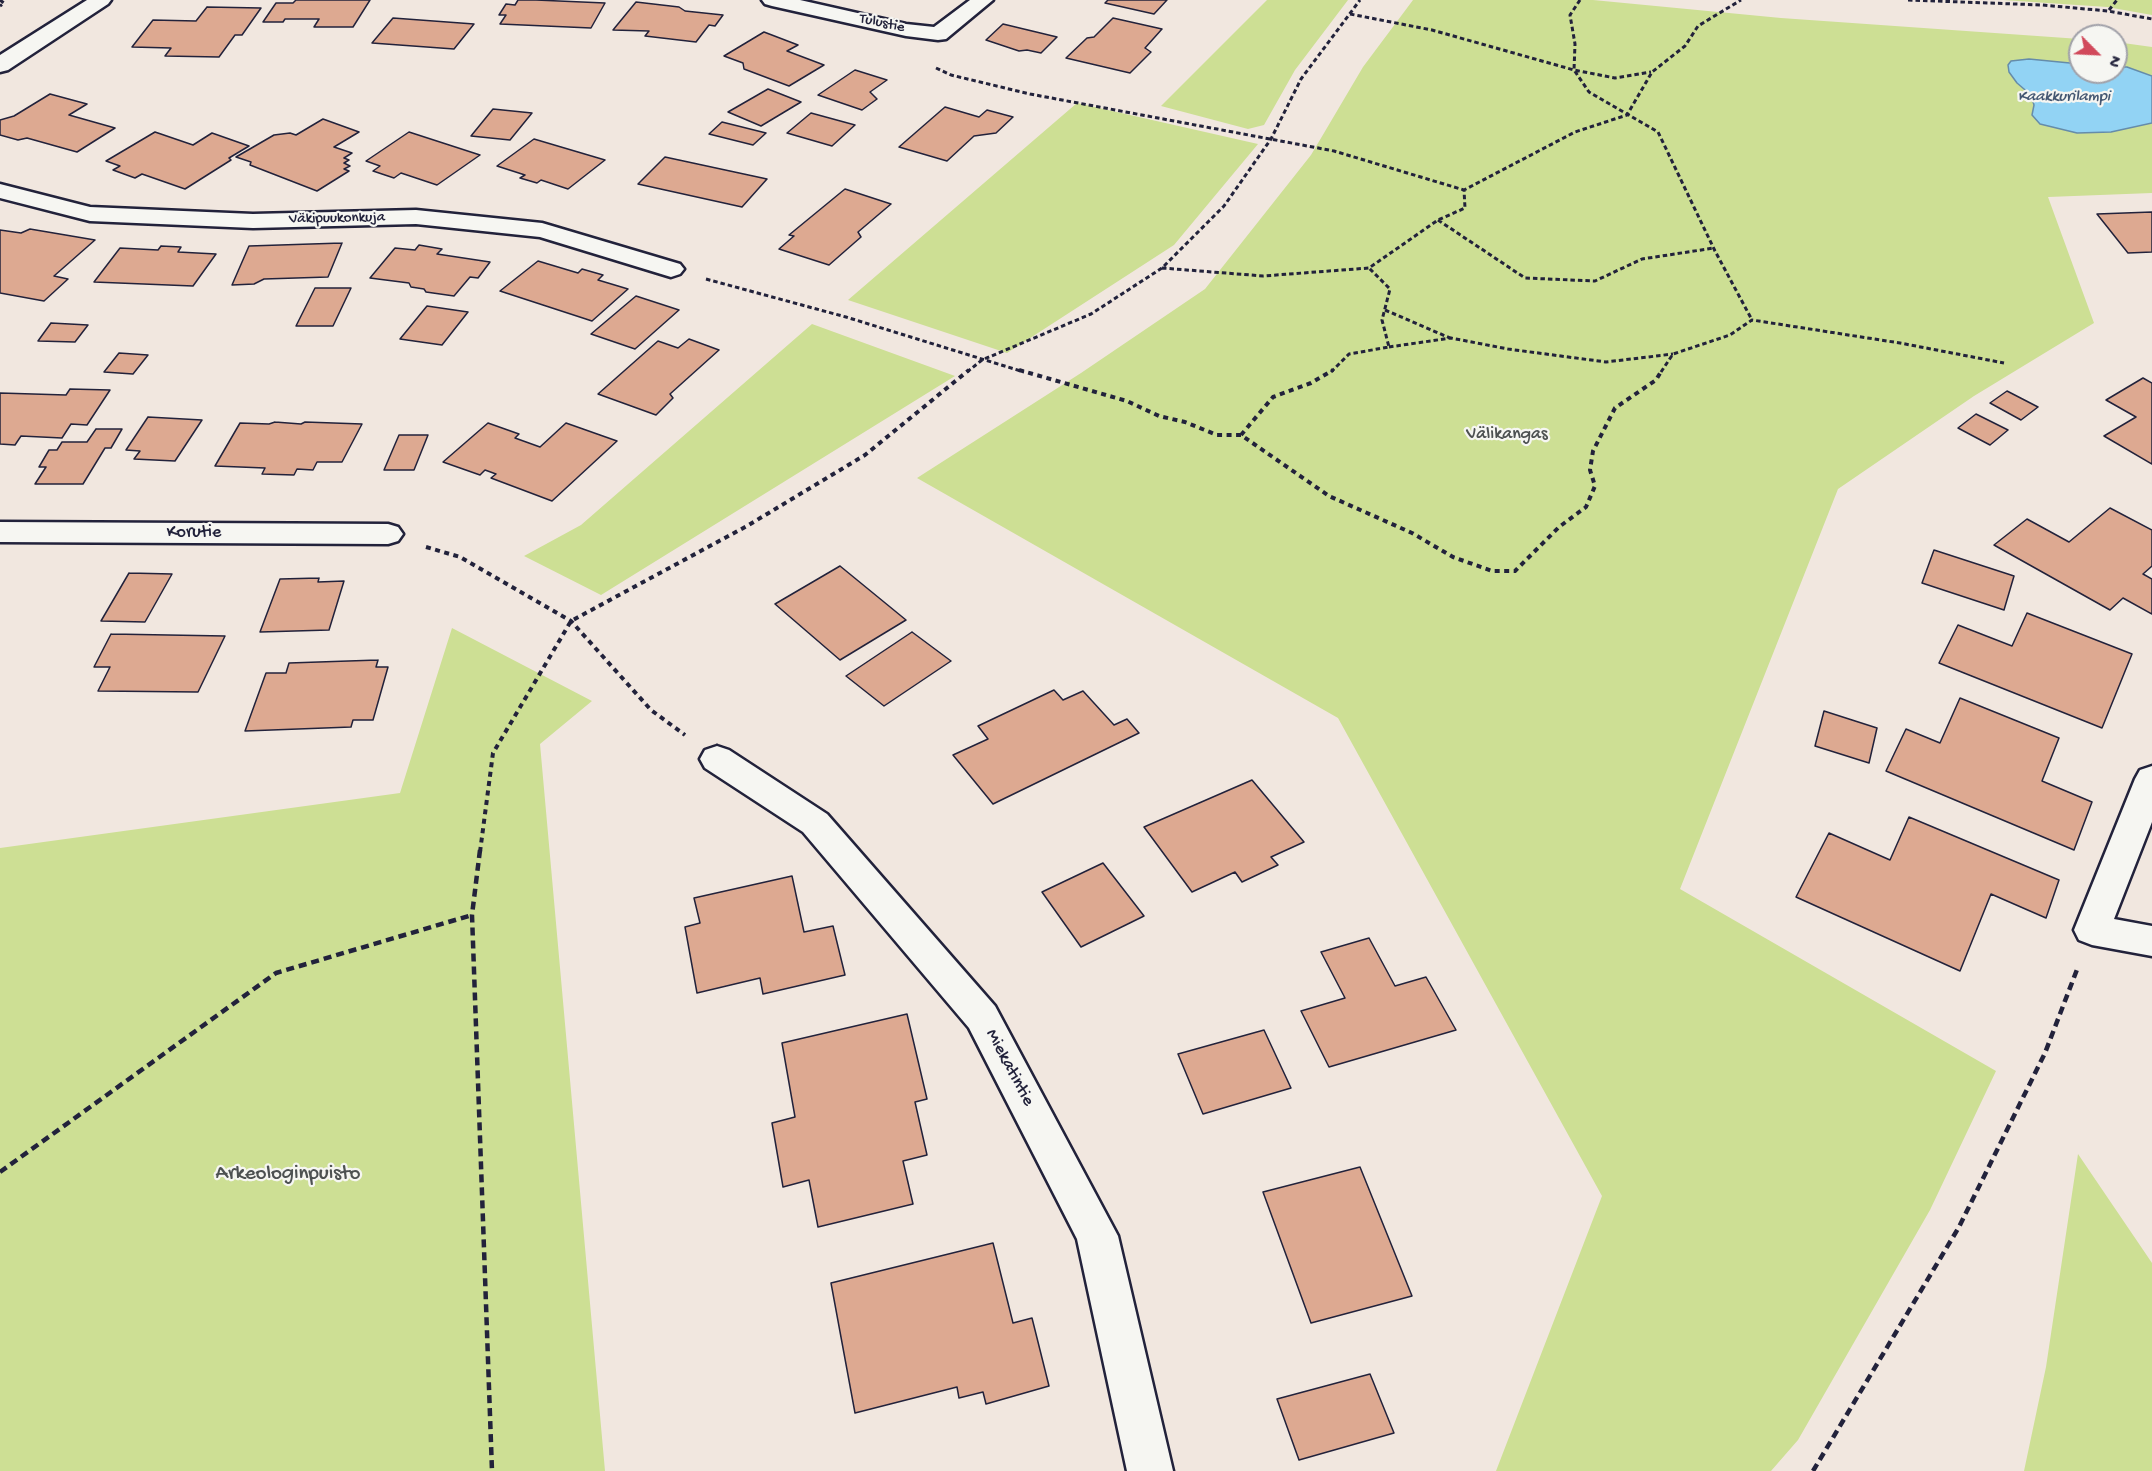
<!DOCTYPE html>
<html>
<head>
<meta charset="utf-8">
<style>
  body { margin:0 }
  #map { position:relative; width:2152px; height:1471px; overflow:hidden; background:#f1e7df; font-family:"Gochi Hand",sans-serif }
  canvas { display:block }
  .north { position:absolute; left:2068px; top:24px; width:60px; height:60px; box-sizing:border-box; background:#f6f6f2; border:2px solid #a1a1a9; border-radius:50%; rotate:114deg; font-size:16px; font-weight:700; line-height:24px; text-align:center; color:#22223b }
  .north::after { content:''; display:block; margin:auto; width:21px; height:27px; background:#d1495b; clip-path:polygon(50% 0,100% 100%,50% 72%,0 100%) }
</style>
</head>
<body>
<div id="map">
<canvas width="2152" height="1471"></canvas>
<div class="north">N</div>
</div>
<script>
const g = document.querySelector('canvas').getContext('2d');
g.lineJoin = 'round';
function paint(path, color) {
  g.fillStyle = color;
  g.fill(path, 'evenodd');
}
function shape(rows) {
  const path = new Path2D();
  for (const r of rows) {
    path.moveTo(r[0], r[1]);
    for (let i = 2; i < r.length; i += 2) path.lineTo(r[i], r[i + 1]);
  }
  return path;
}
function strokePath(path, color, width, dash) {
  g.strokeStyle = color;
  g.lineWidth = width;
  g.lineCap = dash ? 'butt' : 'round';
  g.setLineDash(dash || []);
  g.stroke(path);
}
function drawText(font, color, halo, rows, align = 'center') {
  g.font = font + ' "Gochi Hand",sans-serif';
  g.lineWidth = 4.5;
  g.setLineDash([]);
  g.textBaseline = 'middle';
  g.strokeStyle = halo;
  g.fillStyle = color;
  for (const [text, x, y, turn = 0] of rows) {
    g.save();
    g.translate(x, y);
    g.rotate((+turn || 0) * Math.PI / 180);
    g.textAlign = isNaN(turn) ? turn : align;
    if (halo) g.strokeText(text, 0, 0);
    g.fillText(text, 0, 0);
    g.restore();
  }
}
paint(shape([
  [1267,0,1348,0,1295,70,1264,125,1248,129,1161,106],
  [1413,0,1593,0,1781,18,2080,39,2080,64,2029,59,2011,61,2017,83,2031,95,2040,124,2077,133,2111,132,2152,123,2152,193,2048,197,2094,323,1974,396,1838,489,1680,889,1996,1071,1930,1210,1798,1440,1771,1471,1496,1471,1602,1196,1338,718,917,478,1081,373,1205,289,1311,155,1363,67],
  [2003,0,2152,0,2152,15,2107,7],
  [2116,42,2152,47,2152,76,2127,67,2116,67],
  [1077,103,1258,144,1174,245,1007,353,848,300],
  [812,324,955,376,601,595,524,556,581,525],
  [452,628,592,701,540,744,605,1471,0,1471,0,848,400,793],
  [2078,1154,2152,1263,2152,1471,2024,1471,2046,1367]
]), '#cddf94');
const water = shape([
  [2029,59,2080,64,2080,72,2116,72,2116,67,2127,67,2152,76,2152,123,2111,132,2077,133,2040,124,2032,115,2034,105,2031,95,2017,83,2009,72,2008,65,2011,61,2029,59]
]);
paint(water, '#92d3f4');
strokePath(water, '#658caa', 1.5);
const building = shape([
  [296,0,370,0,353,27,314,27,319,19,285,19,283,22,263,22,276,3,293,3,296,0],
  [518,0,536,0,605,3,591,28,500,24,506,15,499,15,506,4,515,5,518,0],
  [1108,0,1167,0,1154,14,1105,3,1108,0],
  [636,2,679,7,685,11,723,15,715,26,709,25,696,42,645,36,649,31,613,30,636,2],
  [207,7,261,8,242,35,235,35,219,57,165,56,171,48,132,47,153,20,196,21,207,7],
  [393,18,474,24,454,49,372,43,393,18],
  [1113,18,1162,29,1145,48,1151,52,1130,73,1066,58,1087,38,1094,37,1113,18],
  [1003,24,1057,37,1041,53,1027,50,1019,51,986,40,1003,24],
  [764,32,798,45,787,51,824,65,789,86,744,69,743,63,724,56,764,32],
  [855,70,887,80,870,92,877,99,862,110,818,95,855,70],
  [768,89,801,102,761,126,728,112,768,89],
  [50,94,87,104,69,115,115,128,77,152,27,138,18,140,0,135,0,120,14,116,50,94],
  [945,107,979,117,987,110,1013,117,996,133,974,136,947,161,899,147,945,107],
  [493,109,532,113,510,140,471,136,493,109],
  [811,113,855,125,832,146,787,133,811,113],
  [323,119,359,132,334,147,352,153,344,158,349,160,344,163,350,166,344,169,349,171,317,191,250,165,251,162,236,157,274,135,290,133,296,135,323,119],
  [722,122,766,133,753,145,709,134,722,122],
  [155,132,193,145,212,133,249,146,229,158,231,160,185,189,142,174,135,178,113,170,120,166,106,161,155,132],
  [409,132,480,155,437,185,401,173,394,178,373,171,380,166,366,161,409,132],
  [534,139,605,160,568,189,541,180,537,183,520,178,525,175,497,166,534,139],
  [665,157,767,179,742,207,638,184,665,157],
  [845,189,891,204,858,232,861,237,829,265,779,249,794,236,789,235,845,189],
  [2152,212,2152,252,2128,253,2097,214,2152,212],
  [30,229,95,240,54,276,68,279,44,301,0,293,0,230,21,233,30,229],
  [342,243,328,277,264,279,254,284,232,285,249,246,342,243],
  [419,245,442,249,437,254,490,262,478,278,470,277,454,296,426,292,424,289,411,287,409,283,370,278,395,248,415,250,419,245],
  [161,246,181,247,178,252,216,254,193,286,94,282,120,248,158,250,161,246],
  [538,261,578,273,582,269,603,275,598,280,628,289,592,321,500,291,538,261],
  [315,288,351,288,333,326,296,326,315,288],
  [636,296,679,310,635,349,591,334,636,296],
  [427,306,468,312,442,345,400,339,427,306],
  [51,323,88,325,75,342,38,341,51,323],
  [689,339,719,350,670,394,673,398,656,415,598,394,658,341,678,348,689,339],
  [119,353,148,355,133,374,104,372,119,353],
  [2143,378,2152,383,2152,464,2104,436,2136,417,2106,400,2143,378],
  [70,389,110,390,87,425,71,424,62,438,21,436,15,445,0,444,0,393,66,395,70,389],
  [2007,391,2038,407,2021,420,1990,403,2007,391],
  [1976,414,2008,430,1990,445,1958,428,1976,414],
  [148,417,202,420,175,461,134,459,140,451,126,450,148,417],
  [275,422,301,424,305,422,362,424,342,462,317,462,313,470,297,469,294,475,262,474,265,468,215,466,240,423,269,424,275,422],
  [488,423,519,434,515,438,540,447,566,423,617,441,552,501,491,478,496,474,485,470,480,475,443,462,488,423],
  [96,429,122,429,111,448,105,448,83,484,35,484,46,467,39,467,49,450,57,450,62,442,87,442,96,429],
  [399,435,428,435,414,470,384,470,399,435],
  [2110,508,2152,530,2152,566,2143,574,2152,579,2152,614,2123,598,2110,610,1994,545,2027,519,2069,542,2110,508],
  [1934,550,2014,576,2004,610,1922,583,1934,550],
  [840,566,906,620,840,660,775,604,840,566],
  [129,573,172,574,145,622,101,621,129,573],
  [319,578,318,582,344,581,329,630,260,632,280,579,319,578],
  [2027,613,2132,654,2102,728,1939,663,1958,625,2012,646,2027,613],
  [912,632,951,661,884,706,846,676,912,632],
  [111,634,225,636,198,692,98,691,110,667,94,667,111,634],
  [378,660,376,667,388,667,373,720,353,720,351,727,245,731,266,673,286,673,289,663,378,660],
  [1054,690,1063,700,1083,691,1114,725,1127,719,1139,733,993,804,953,755,988,739,978,726,1054,690],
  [1960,698,2059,738,2042,781,2092,802,2074,850,1886,771,1906,729,1940,743,1960,698],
  [1824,711,1877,728,1869,763,1815,746,1824,711],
  [1252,780,1304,842,1271,857,1278,865,1242,882,1235,872,1192,892,1144,827,1252,780],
  [1909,817,2059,880,2046,918,1991,894,1960,971,1796,897,1829,833,1890,860,1909,817],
  [1103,863,1144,916,1081,947,1042,892,1103,863],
  [792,876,804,932,833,926,845,975,763,994,760,978,697,993,685,927,700,923,694,898,792,876],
  [1369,938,1395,986,1426,977,1456,1030,1329,1067,1301,1011,1345,998,1321,952,1369,938],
  [907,1014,927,1099,915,1102,927,1155,903,1161,913,1204,818,1227,809,1180,783,1187,772,1123,795,1117,782,1043,907,1014],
  [1264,1030,1291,1088,1203,1114,1178,1054,1264,1030],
  [1360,1167,1412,1296,1311,1323,1263,1192,1360,1167],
  [993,1243,1013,1323,1032,1318,1049,1386,986,1404,983,1392,959,1398,957,1387,855,1413,831,1283,993,1243],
  [1370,1374,1394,1433,1299,1460,1277,1399,1370,1374]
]);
paint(building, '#dda991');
strokePath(building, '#22223b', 1.5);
const street = shape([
  [87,0,111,0,108,4,8,70,0,72,0,55,87,0],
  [762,0,800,0,906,24,934,27,970,0,993,0,946,39,938,40,906,36,772,6,765,4,762,0],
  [0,184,90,207,253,214,416,210,542,223,680,264,684,269,680,274,671,277,540,237,416,224,253,228,90,221,0,198,0,184],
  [0,522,388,524,398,527,403,534,398,541,388,544,0,542,0,522],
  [717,746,729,750,827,814,995,1006,1118,1236,1173,1471,1127,1471,1077,1239,969,1028,803,832,705,768,700,759,705,750,717,746],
  [2152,766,2152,822,2114,919,2152,926,2152,956,2092,945,2079,940,2074,930,2135,779,2140,770,2152,766]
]);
strokePath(street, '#22223b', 5);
strokePath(shape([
  [0,0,4,3,0,6],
  [1580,0,1570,15,1575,44,1574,70,1589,92,1658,132,1715,251,1752,320],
  [1908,0,2042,5,2108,11,2152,19],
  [2109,10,2117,0],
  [1350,14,1432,30,1574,70,1615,78,1651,72],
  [936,68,951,75,1030,94,1334,151,1464,190],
  [1438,220,1525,278,1595,281,1642,259,1714,248],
  [1162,268,1263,276,1369,268,1438,220,1465,208,1464,190,1575,132,1627,115,1652,72,1685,46,1698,26,1741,0],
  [706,279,846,317,1024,372],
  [1385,310,1450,338],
  [1389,347,1451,338,1508,349,1606,362,1673,354],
  [967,372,982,360,1091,314,1162,268,1224,206,1271,139,1301,79,1360,0],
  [1331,372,1349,354,1389,347,1382,320,1390,289,1369,268],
  [1661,372,1673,354,1730,335,1752,320,1900,343,2004,363]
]), '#22223b', 3, [4.5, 3]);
strokePath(shape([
  [1019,370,1127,401,1159,416,1185,422,1217,435,1241,435,1329,496,1412,533,1453,557,1492,571,1515,571,1559,527,1586,507,1595,486,1590,470,1593,451,1615,408,1656,380,1662,370],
  [1241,435,1273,397,1311,383,1333,370],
  [426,547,460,557,571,621,651,710,685,735],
  [480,852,493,753,571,621,747,526,865,455,969,370]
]), '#22223b', 4, [5, 4.5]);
strokePath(shape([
  [480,850,472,915,492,1471],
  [0,1172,276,973,472,915],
  [1813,1471,1959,1227,2045,1053,2078,967]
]), '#22223b', 4.5, [8, 5]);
paint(street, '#f6f6f2');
drawText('15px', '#22223b', '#f6f6f2', [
  ["Tulustie",882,24,12],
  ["Väkipuukonkuja",337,219,-1]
]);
drawText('italic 16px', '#445772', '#f6f6f2', [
  ["Kaakkurilampi",2064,98]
]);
drawText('18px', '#4d5151', '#f6f6f2', [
  ["Välikangas",1507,435]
]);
drawText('18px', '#22223b', '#f6f6f2', [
  ["Korutie",194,533],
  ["Miekatintie",1009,1068,62]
]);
drawText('21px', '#4d5151', '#f6f6f2', [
  ["Arkeologinpuisto",288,1175]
]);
</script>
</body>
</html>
